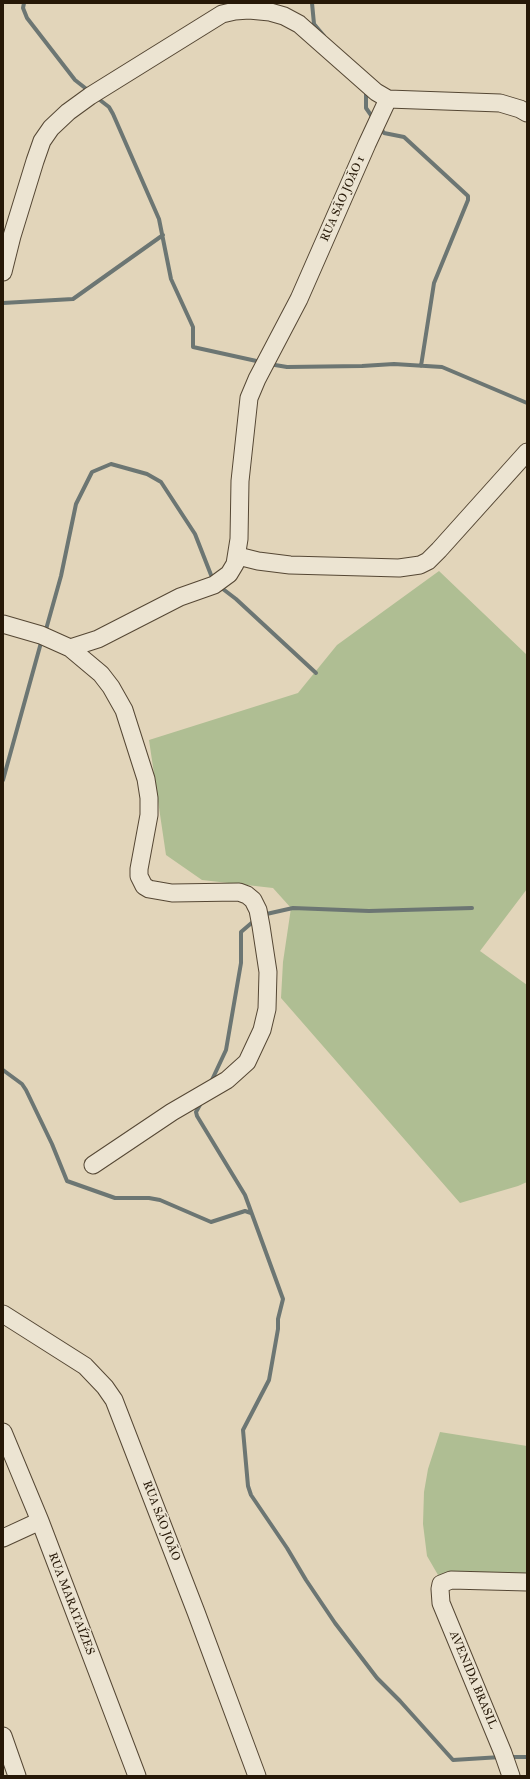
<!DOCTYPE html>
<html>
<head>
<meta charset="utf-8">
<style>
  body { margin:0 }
  #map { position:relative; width:530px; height:1779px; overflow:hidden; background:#e2d5ba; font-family:"IM FELL Great Primer",serif }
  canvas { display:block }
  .frame { position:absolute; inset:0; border:4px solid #261807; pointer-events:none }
</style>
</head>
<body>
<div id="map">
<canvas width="530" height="1779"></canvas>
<div class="frame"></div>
</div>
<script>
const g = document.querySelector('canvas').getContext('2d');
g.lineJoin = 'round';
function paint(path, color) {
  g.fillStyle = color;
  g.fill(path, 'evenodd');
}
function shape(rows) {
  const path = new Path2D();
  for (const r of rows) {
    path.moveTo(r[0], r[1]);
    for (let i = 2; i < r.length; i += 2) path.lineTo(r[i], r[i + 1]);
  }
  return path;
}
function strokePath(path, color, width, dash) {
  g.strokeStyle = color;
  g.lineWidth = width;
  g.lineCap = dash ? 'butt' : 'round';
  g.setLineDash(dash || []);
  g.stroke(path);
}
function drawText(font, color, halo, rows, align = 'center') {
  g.font = font + ' "IM FELL Great Primer",serif';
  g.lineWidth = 3;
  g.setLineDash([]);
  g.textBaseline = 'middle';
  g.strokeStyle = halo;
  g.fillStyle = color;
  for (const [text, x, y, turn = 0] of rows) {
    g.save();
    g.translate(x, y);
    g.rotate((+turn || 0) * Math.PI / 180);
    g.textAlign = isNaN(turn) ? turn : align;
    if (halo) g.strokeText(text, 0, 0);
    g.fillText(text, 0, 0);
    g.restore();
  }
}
paint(shape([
  [439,571,527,655,527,889,480,951,527,985,527,1182,518,1186,460,1203,281,998,283,962,291,908,273,888,202,880,166,855,149,740,298,693,337,645],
  [440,1432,527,1446,527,1582,445,1587,427,1556,423,1524,424,1492,428,1469]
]), '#afbe93');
strokePath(shape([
  [24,3,23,8,27,18,75,80,89,91],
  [312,3,314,24,324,36],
  [366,89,366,108,373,118],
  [96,97,109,107,113,114,159,219,171,279,193,327,193,347,261,362],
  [380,127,384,133,404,137,468,196,468,200,434,283,421,366],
  [3,303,73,299,163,235],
  [269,364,287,367,362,366,394,364,442,367,527,403],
  [219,586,236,599,316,673],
  [45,633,61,576,76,504,92,472,111,464,147,474,161,482,195,534,213,580],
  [3,780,42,639],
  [262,915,293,908,369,911,472,908],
  [3,1070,22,1084,26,1090,52,1144,67,1181,115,1198,149,1198,160,1200,211,1222,245,1211,251,1213],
  [211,1082,226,1050,241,963,241,932,255,920],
  [201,1103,196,1112,197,1116,245,1195,283,1299,278,1319,278,1329,269,1380,243,1430,248,1486,251,1495,287,1548,306,1580,335,1623,377,1678,400,1701,453,1760,501,1757],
  [509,1757,527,1757]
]), '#6c7673', 4);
const minor = shape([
  [3,272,12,236,35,161,42,141,51,128,68,112,90,96,222,14,235,11,249,10,270,12,284,16,299,24,376,92,388,99,500,103,520,109,527,113],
  [238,556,258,561,290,565,399,568,420,565,428,561,439,550,527,452],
  [3,624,41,635,70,648,101,674,111,687,124,710,146,779,149,798,149,815,139,869,139,876,144,886,149,889,172,893,239,892,247,895,253,900,258,910,261,926,268,972,267,1009,262,1030,247,1062,227,1080,172,1112,93,1165],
  [70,648,98,639,180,597,214,585,229,574,235,564,239,539,240,481,249,398,257,379,299,299,367,144,388,99],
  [3,1314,85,1366,105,1387,114,1400,196,1612,257,1776],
  [3,1432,40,1521,137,1776],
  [3,1538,40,1521],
  [3,1736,17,1776],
  [511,1776,503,1753,441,1603,440,1589,441,1584,451,1580,527,1582]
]);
strokePath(minor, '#554734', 19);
strokePath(minor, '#ece4d2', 17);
drawText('12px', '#261807', '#ece4d2', [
  ["RUA SÃO JOÃO 1",343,199,-66],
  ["RUA SÃO JOÃO",161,1521,69],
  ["RUA MARATAÍZES",71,1604,69],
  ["AVENIDA BRASIL",473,1680,67]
]);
</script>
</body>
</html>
